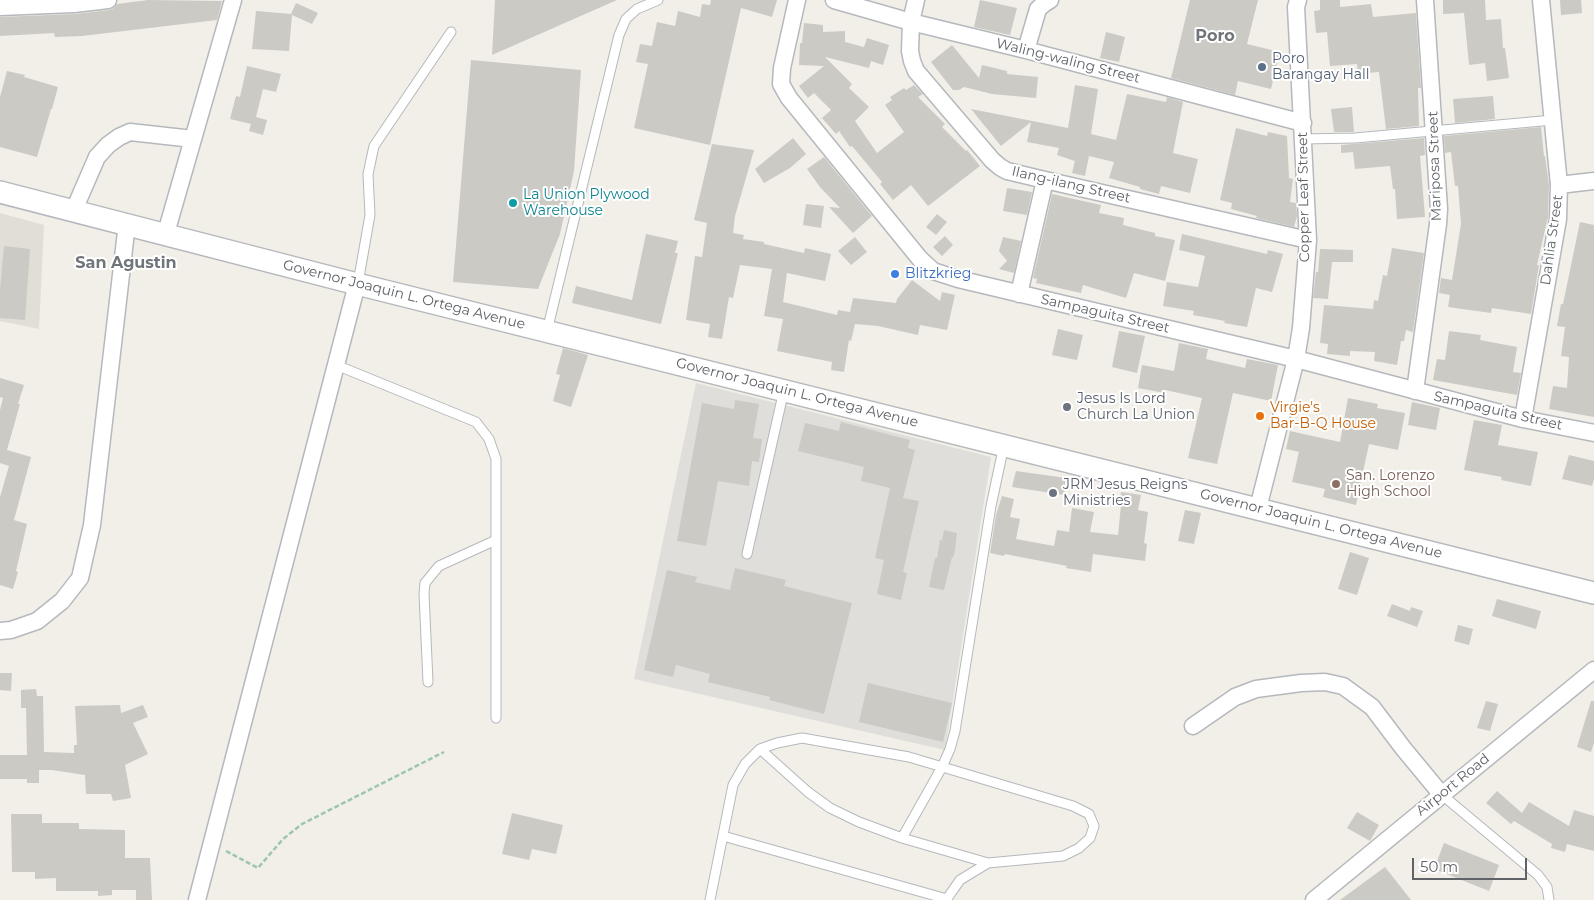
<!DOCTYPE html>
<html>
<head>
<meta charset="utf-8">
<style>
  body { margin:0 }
  #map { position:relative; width:1594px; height:900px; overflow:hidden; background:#f1efe8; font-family:Montserrat,sans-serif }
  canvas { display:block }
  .scale { position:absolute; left:1412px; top:858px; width:115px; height:22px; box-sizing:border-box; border:2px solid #5f6368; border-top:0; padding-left:6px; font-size:15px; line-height:18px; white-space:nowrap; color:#5f6368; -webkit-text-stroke:4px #fff; paint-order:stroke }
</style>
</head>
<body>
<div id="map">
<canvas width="1594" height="900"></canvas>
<div class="scale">50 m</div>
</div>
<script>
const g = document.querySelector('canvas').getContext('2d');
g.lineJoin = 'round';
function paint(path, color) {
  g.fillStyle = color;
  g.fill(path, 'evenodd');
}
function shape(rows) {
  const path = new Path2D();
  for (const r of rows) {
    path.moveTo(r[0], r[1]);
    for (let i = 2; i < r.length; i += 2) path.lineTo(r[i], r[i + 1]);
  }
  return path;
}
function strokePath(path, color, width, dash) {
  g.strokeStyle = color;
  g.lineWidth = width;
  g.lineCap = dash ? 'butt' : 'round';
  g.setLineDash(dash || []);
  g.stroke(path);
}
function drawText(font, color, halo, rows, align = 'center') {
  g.font = font + ' Montserrat,sans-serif';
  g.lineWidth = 4;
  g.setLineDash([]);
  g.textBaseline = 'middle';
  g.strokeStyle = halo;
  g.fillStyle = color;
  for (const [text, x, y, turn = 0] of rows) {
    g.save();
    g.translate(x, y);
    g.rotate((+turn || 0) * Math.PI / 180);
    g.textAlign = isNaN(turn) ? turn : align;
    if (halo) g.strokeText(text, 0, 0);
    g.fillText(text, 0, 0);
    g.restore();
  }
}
paint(shape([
  [696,383,991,457,945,750,634,679]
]), '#e0deda');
paint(shape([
  [0,213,44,225,39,329,0,321]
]), '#e1ded6');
paint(shape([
  [148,0,222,1,217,20,82,36,55,37,54,33,0,36,0,17,75,14,109,10,114,8,117,4],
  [495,0,617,0,492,55],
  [711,0,777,0,772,17,741,8,710,145,634,128,648,64,636,62,640,44,652,46,657,22,675,26,678,11,700,17,702,4,710,5],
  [980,0,1017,8,1010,35,974,27],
  [1190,0,1258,0,1247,44,1280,52,1271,89,1238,81,1235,95,1171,78],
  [1320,0,1340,0,1340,7,1371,4,1373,17,1416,13,1421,88,1418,88,1419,126,1386,129,1379,72,1358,74,1357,64,1330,66,1327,32,1316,33,1314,11,1320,10],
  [1443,0,1485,0,1486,20,1501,19,1503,48,1505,48,1509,78,1487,81,1485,63,1469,65,1464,13,1443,14],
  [1560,0,1581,0,1582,13,1561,15],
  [296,3,318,13,312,24,292,15,289,51,252,49,256,11,291,14],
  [804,23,823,25,823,32,845,31,845,42,864,47,867,38,889,45,883,65,871,61,869,68,825,57,852,84,849,88,869,107,855,121,877,153,904,132,885,105,892,100,890,97,904,88,906,90,914,85,923,94,918,97,945,124,942,127,966,151,967,150,980,166,928,206,911,185,893,200,880,184,882,182,852,146,850,147,839,131,836,134,822,118,831,110,814,93,808,98,799,86,824,66,799,65,800,43,802,43],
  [1106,32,1125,37,1119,62,1100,58],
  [952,45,979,78,982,65,1007,71,1007,74,1038,77,1036,98,992,94,964,87,959,90,953,90,931,62],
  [471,60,581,70,574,171,560,234,538,289,453,282],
  [247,66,281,74,276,92,263,89,256,117,267,120,263,135,249,131,251,124,230,119,236,96,240,97],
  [7,71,25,75,24,77,58,87,52,109,51,109,37,157,0,147,0,97],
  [1075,85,1098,89,1091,134,1116,140,1127,94,1166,102,1167,97,1183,102,1173,153,1198,159,1190,193,1161,186,1159,194,1140,189,1140,187,1109,178,1114,162,1089,156,1085,176,1072,173,1075,161,1057,155,1059,148,1027,142,1031,122,1001,146,971,109,1068,128],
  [1493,96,1495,119,1455,123,1453,99],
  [1352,107,1354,132,1334,132,1331,109],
  [1541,127,1544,156,1545,156,1549,185,1548,217,1537,265,1539,265,1531,314,1492,308,1491,313,1448,307,1450,295,1439,293,1441,278,1452,280,1461,224,1458,186,1455,186,1451,152,1445,153,1444,136],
  [1236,128,1267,136,1268,132,1287,136,1289,178,1293,179,1290,202,1296,203,1297,216,1294,227,1256,218,1257,216,1231,209,1232,203,1220,200],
  [793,138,806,154,790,168,764,183,755,169],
  [1424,138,1425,155,1420,156,1425,217,1397,219,1395,189,1393,189,1390,166,1355,169,1353,152,1341,153,1341,145],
  [712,144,754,150,735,216,733,233,744,235,743,239,764,242,764,244,804,253,805,248,831,254,825,281,787,273,783,302,837,315,838,310,850,312,853,298,896,303,897,299,912,280,940,301,942,292,955,295,947,330,920,325,918,335,878,326,855,324,851,341,849,340,844,372,831,370,832,362,777,351,783,319,764,316,772,269,740,265,733,298,729,297,722,339,708,337,710,324,686,320,695,256,702,257,707,223,694,220],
  [824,157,872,216,853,233,829,207,840,208,820,187,807,169],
  [1007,188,1032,192,1027,215,1003,211],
  [1052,194,1101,205,1099,213,1124,218,1123,225,1155,233,1155,236,1175,240,1165,281,1134,273,1126,298,1083,285,1081,293,1036,283,1037,279,1033,278],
  [806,204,824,206,821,228,803,225],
  [937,214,947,222,936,235,926,227],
  [1580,222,1594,225,1594,417,1549,409,1553,386,1567,388,1569,357,1561,356,1565,327,1557,326,1561,304,1563,304],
  [646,234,678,241,675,253,678,253,661,324,572,303,576,286,632,300],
  [1182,234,1267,254,1268,250,1283,254,1272,292,1256,288,1247,327,1224,323,1225,321,1193,315,1194,311,1163,306,1167,282,1198,287,1205,256,1179,250],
  [945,236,953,245,942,256,933,247],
  [855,237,867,252,851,265,838,251],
  [1003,237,1021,241,1014,273,999,269,1007,261,999,251],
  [4,246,30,249,25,320,0,318,0,290],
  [1392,248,1424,253,1413,332,1406,330,1404,341,1401,341,1397,365,1374,361,1375,352,1350,351,1350,356,1327,354,1328,344,1320,343,1324,305,1373,309,1374,300,1378,301,1383,275,1387,276],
  [1320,249,1353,250,1353,262,1332,262,1328,299,1313,298,1316,272,1318,272],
  [1058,329,1083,335,1077,360,1052,355],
  [1119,331,1145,336,1137,373,1112,367],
  [1449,331,1481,335,1480,340,1517,347,1513,372,1521,373,1517,395,1433,380,1437,359,1445,360],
  [1179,343,1208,349,1206,359,1245,368,1247,359,1278,365,1271,401,1233,393,1217,464,1188,458,1202,398,1165,390,1165,393,1138,388,1142,365,1174,371],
  [563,348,588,355,571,407,553,401,560,375,556,374],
  [0,378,24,385,18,404,20,404,7,450,31,457,14,520,27,524,16,571,18,572,13,589,0,585,0,497,9,466,0,463,0,410,3,398,0,397],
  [1348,398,1378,404,1377,408,1405,413,1398,450,1369,444,1356,505,1323,497,1325,489,1292,482,1299,452,1286,449,1290,431,1340,442],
  [735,400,759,404,753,438,762,439,759,462,752,461,749,486,718,481,706,546,677,541,702,403,734,409],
  [1412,402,1440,408,1436,430,1408,425],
  [1474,420,1502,425,1498,445,1538,452,1531,486,1501,480,1502,477,1464,470],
  [841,422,910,440,908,448,915,450,903,498,919,501,903,572,907,573,901,600,877,594,884,560,875,558,890,488,861,481,864,467,798,451,805,423,839,431],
  [1569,455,1594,461,1594,479,1592,486,1562,479],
  [1016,471,1066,478,1064,495,1012,487],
  [1121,492,1141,495,1138,510,1148,512,1144,543,1147,544,1145,561,1093,554,1091,572,1066,568,1067,566,1005,554,1004,556,990,553,996,515,1002,496,1014,499,1010,517,1020,519,1016,539,1054,546,1057,530,1069,532,1072,508,1094,512,1090,532,1118,535,1121,505,1119,504],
  [1185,510,1201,513,1194,544,1178,541],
  [944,530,957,533,955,550,953,558,952,557,944,590,929,587,935,558,937,558,940,540,942,540],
  [1350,552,1369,558,1357,595,1338,589],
  [735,568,786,580,784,586,852,603,824,714,769,700,770,697,708,682,710,674,676,665,673,677,644,670,667,570,697,577,695,582,730,590],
  [1497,599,1541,611,1536,629,1492,616],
  [1392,604,1410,611,1411,607,1423,611,1417,627,1387,616],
  [1458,625,1473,629,1469,645,1454,641],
  [0,673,12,673,11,691,0,690],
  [868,683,952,703,943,742,859,722],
  [36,689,37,696,43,696,44,752,74,753,74,745,77,745,75,706,120,705,121,713,143,705,148,717,133,723,148,754,125,765,131,798,113,801,111,794,86,794,85,775,52,770,39,770,39,783,27,783,27,779,0,779,0,755,27,755,26,708,21,708,21,690],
  [1486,701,1498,704,1490,731,1477,728],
  [1591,701,1594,701,1594,743,1591,752,1577,747],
  [1497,791,1522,813,1529,802,1569,826,1574,810,1594,816,1594,851,1567,844,1565,852,1551,848,1552,844,1514,821,1511,824,1486,803],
  [1357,812,1379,825,1370,841,1347,828],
  [512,813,563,825,556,854,532,849,529,860,502,854],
  [11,814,42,814,42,823,79,823,79,829,125,830,125,858,150,858,152,900,136,900,136,890,112,890,112,895,98,896,98,891,56,891,56,878,35,879,35,872,12,872],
  [1444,843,1499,865,1489,891,1434,869],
  [1385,867,1411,900,1340,900]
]), '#cccac5');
const service = shape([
  [1303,139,1355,138,1553,120],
  [358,283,370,215,368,174,374,146,451,32],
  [547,331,619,35,626,19,637,9,658,0],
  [336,365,476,422,489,439,496,459,496,718],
  [747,554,784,390],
  [428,682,424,594,425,583,439,566,496,540],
  [760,749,808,792,830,808,859,822,902,838,988,863],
  [1441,794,1538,875,1547,887,1549,900],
  [723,836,947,899],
  [902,838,942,767,950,749,955,731,991,506,1004,445],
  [710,900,733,785,745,764,760,749,777,743,802,738,909,757,1073,806,1089,814,1094,826,1090,838,1079,848,1063,856,988,863,960,880,946,900]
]);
const minor = shape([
  [797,0,782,68,781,84,789,98,920,259,933,271,958,279,1296,359,1523,419,1594,433],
  [834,0,911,22,1026,50,1303,123],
  [916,0,911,22,910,51,912,61,916,71,992,160,1000,167,1007,171,1045,180,1308,240],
  [0,7,74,4,108,0],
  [1026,50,1038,9,1045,3,1050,0],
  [1559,185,1594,181],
  [74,210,97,157,108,145,119,137,130,132,193,139],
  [166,233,233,0],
  [1019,294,1045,180],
  [1415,391,1438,224,1439,209,1425,0],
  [1523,419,1558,219,1559,185,1541,0],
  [1258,508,1296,359,1301,328,1308,240,1296,7,1298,0],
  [0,631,11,630,37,621,62,601,80,578,92,525,127,223],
  [1193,726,1235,697,1256,689,1301,683,1325,682,1343,686,1372,707,1403,748,1441,794],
  [197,900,357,284],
  [1314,900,1594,670]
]);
const tertiary = shape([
  [0,192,357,284,1594,593]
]);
strokePath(service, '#b5b8bc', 11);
strokePath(minor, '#b5b8bc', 19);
strokePath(tertiary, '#b5b8bc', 24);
strokePath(shape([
  [226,851,258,868,283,839,302,824,444,752]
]), '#9cc7a9', 2.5, [5, 2.5]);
strokePath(service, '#fff', 9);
strokePath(minor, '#fff', 16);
strokePath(tertiary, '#fff', 21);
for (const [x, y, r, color] of [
  [1262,67,5,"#5c6f8a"],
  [513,203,5,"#0f9aa8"],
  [895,274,5,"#3f7fe0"],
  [1067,407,5,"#6b7280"],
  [1260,416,5,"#e8710a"],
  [1336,484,5,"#8d6e63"],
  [1053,493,5,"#6b7280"]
]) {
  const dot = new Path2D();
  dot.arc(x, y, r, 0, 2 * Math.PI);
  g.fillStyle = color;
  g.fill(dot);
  strokePath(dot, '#fff', 2);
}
drawText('14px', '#4e5e75', '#fff', [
  ["Poro",1272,59],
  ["Barangay Hall",1272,75]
], 'left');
drawText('14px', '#5f6368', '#fff', [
  ["Waling-waling Street",1068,61,14],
  ["Mariposa Street",1435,166,-92],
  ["Ilang-ilang Street",1071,185,13],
  ["Copper Leaf Street",1304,197,-91],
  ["Dahlia Street",1552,240,-82],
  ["Governor Joaquin L. Ortega Avenue",404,295,14],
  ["Sampaguita Street",1105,314,13],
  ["Governor Joaquin L. Ortega Avenue",797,393,14],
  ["Sampaguita Street",1498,411,13],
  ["Governor Joaquin L. Ortega Avenue",1321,524,14],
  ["Airport Road",1453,785,-39]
]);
drawText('14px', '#0d838f', '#fff', [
  ["La Union Plywood",523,195],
  ["Warehouse",523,211]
], 'left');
drawText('14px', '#366cbe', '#fff', [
  ["Blitzkrieg",905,274]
], 'left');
drawText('14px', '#5b616d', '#fff', [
  ["Jesus Is Lord",1077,399],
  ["Church La Union",1077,415],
  ["JRM Jesus Reigns",1063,485],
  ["Ministries",1063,501]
], 'left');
drawText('14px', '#c56008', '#fff', [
  ["Virgie's",1270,408],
  ["Bar-B-Q House",1270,424]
], 'left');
drawText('14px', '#785e54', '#fff', [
  ["San. Lorenzo",1346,476],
  ["High School",1346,492]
], 'left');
drawText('bold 16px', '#70757a', '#fff', [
  ["Poro",1215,36],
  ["San Agustin",126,263]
]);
</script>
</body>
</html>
